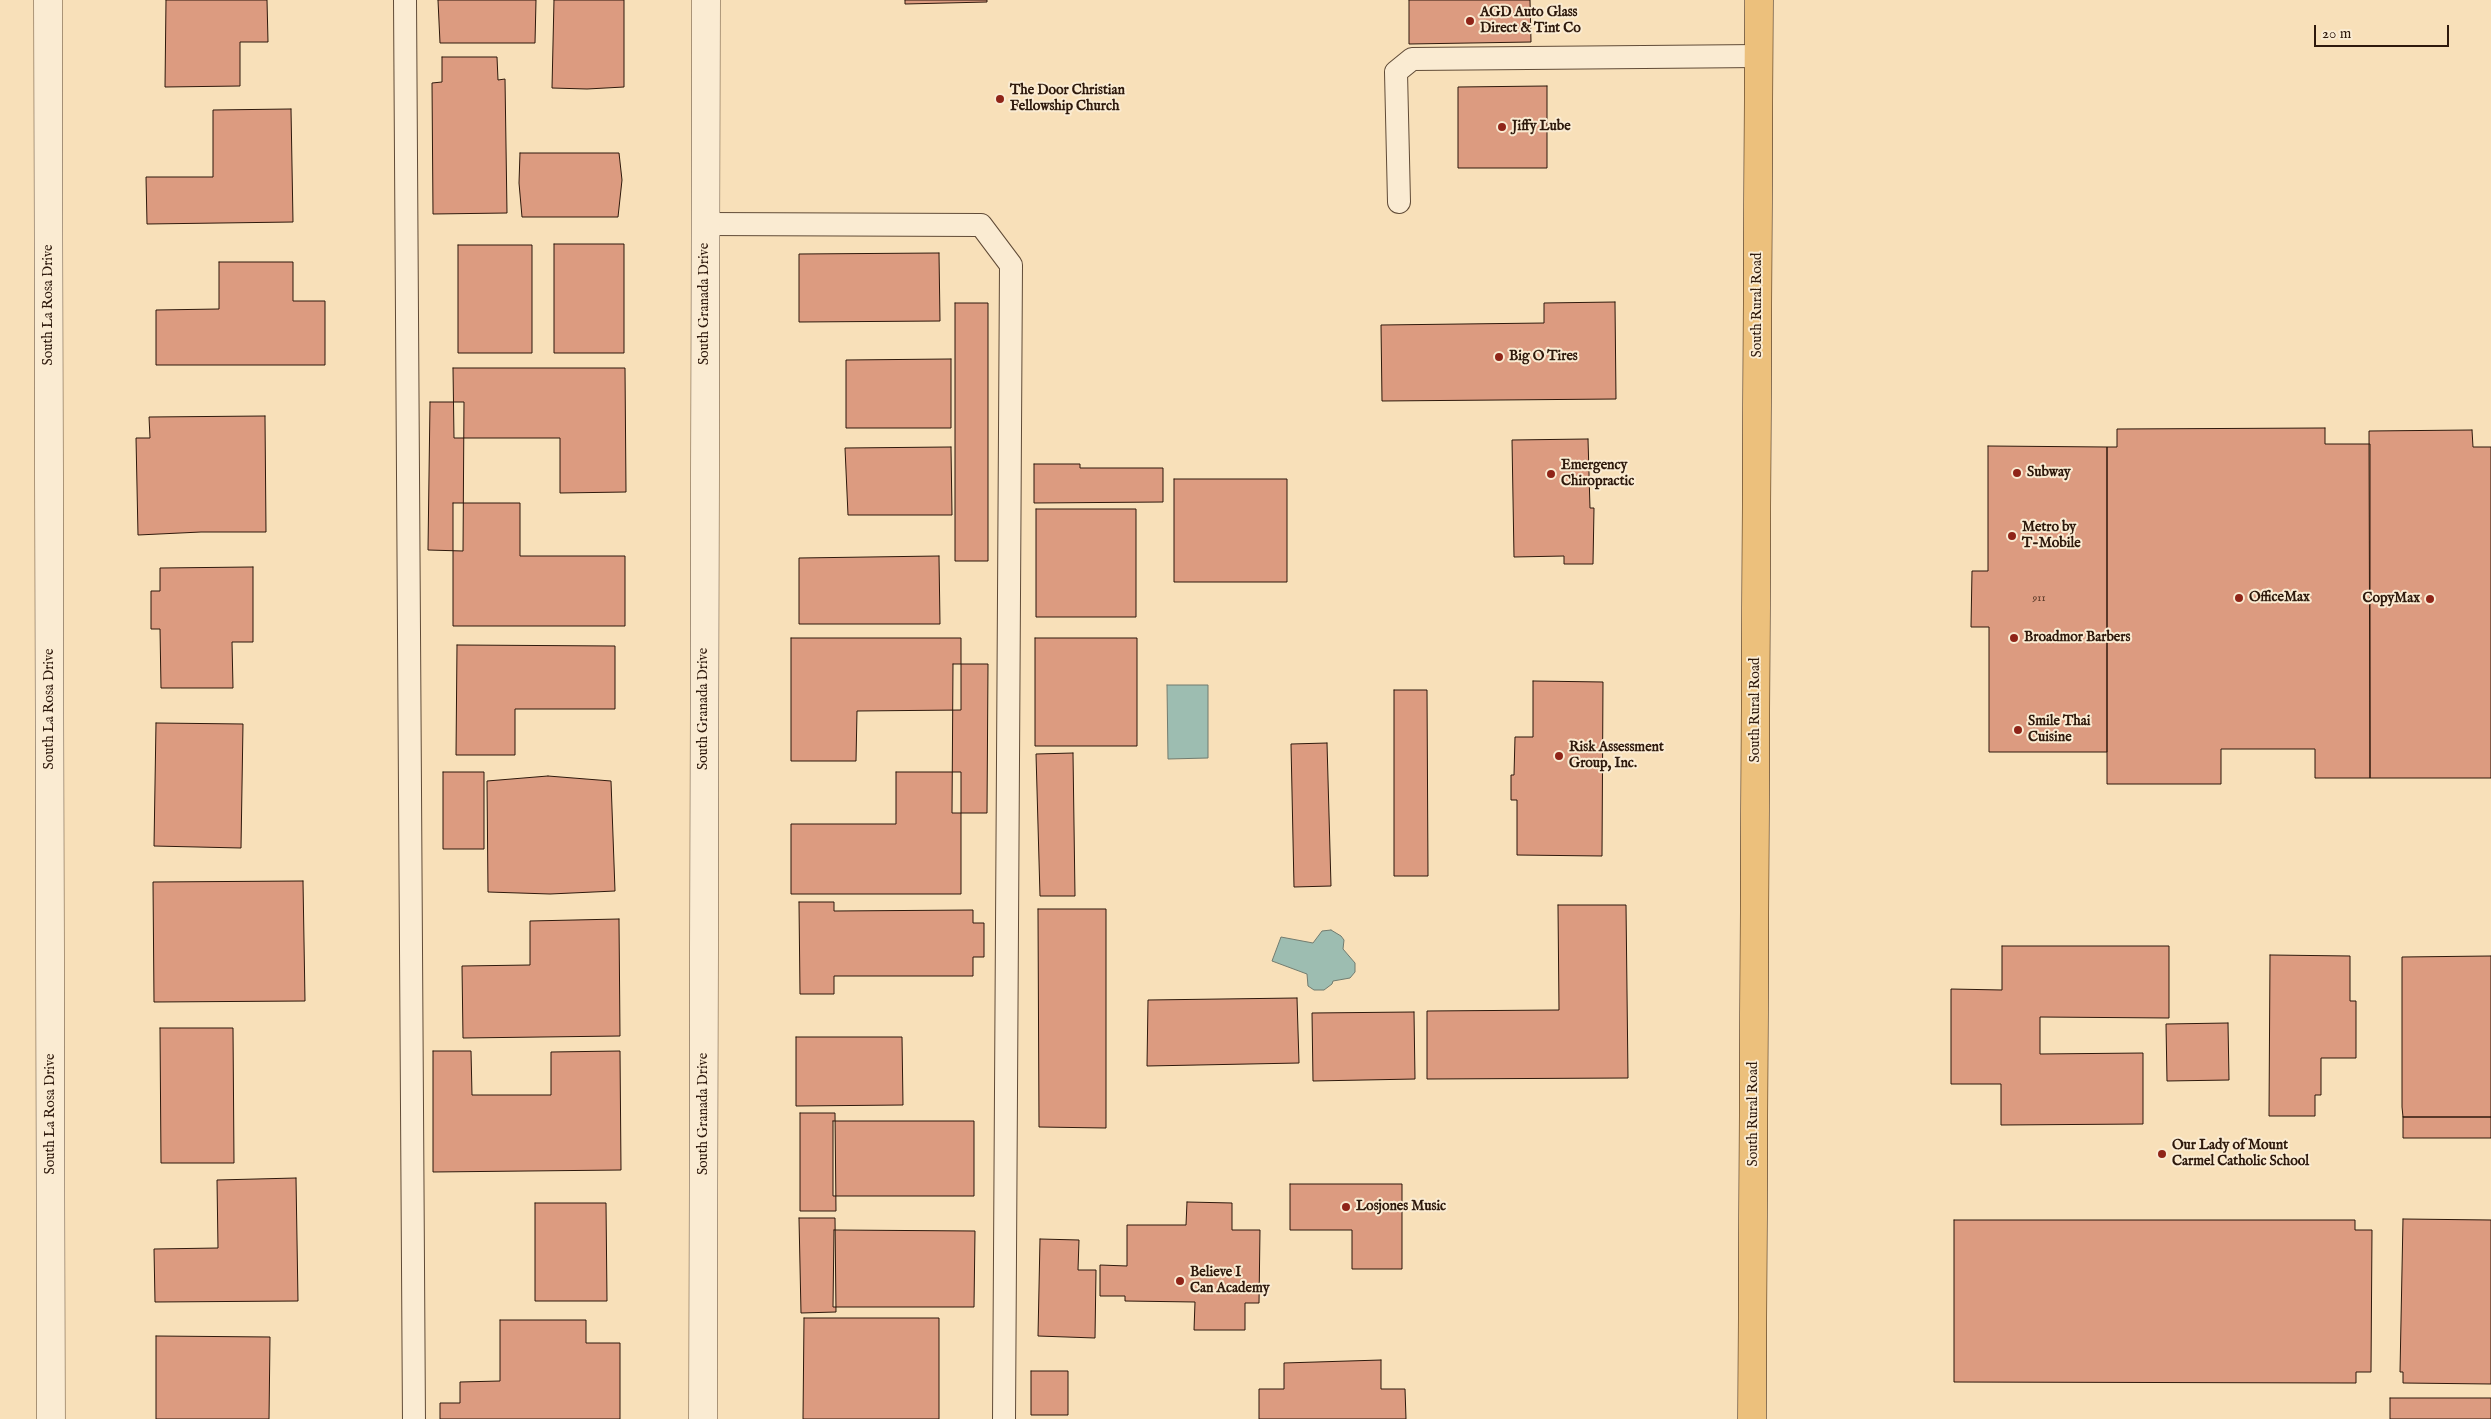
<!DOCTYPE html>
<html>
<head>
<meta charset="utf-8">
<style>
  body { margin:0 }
  #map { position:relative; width:2491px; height:1419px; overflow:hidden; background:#f8e0b9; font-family:"IM FELL English",serif }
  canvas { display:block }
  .scale { position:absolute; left:2314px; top:25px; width:135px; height:22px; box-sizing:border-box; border:2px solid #2e190c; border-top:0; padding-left:6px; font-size:15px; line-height:18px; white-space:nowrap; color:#2e190c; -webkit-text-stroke:4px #faebd2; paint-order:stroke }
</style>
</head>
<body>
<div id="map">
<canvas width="2491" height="1419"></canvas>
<div class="scale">20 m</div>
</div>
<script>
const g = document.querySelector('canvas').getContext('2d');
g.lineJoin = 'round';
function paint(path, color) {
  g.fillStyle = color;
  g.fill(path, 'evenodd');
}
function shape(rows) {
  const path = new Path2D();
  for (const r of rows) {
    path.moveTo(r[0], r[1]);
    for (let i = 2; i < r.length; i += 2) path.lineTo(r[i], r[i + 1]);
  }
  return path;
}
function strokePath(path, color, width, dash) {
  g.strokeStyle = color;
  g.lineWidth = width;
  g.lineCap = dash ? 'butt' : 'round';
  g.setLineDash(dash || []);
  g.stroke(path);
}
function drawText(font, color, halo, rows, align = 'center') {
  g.font = font + ' "IM FELL English",serif';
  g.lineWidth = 4;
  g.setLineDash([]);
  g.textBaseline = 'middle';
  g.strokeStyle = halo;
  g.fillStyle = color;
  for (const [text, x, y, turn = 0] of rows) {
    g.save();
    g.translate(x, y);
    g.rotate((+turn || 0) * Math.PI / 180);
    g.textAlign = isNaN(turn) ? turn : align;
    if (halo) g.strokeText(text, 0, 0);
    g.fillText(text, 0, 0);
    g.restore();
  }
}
const water = shape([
  [1167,685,1208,685,1208,758,1168,759,1167,685],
  [1331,930,1341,936,1344,940,1343,949,1355,963,1355,972,1350,978,1333,981,1332,984,1324,990,1314,990,1308,986,1307,974,1272,961,1281,937,1313,943,1322,931,1331,930]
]);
paint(water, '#9dbdb1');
strokePath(water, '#717b6f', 1);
const building = shape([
  [166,0,267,0,268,42,240,42,240,86,165,87,166,0],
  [438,0,536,0,535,43,440,43,438,0],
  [554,0,624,0,624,87,587,89,552,88,554,0],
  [905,0,987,0,987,2,905,4,905,0],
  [1409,0,1530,0,1531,42,1409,44,1409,0],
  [442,57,497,57,498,80,505,79,507,213,433,214,432,83,442,82,442,57],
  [1547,86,1547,168,1458,168,1458,87,1547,86],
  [291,109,293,222,147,224,146,177,213,177,213,110,291,109],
  [520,153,619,153,622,180,618,217,522,217,519,183,520,153],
  [554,244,624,244,624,353,554,353,554,244],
  [458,245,532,245,532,353,458,353,458,245],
  [939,253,940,321,799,322,799,254,939,253],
  [219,262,293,262,293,301,325,301,325,365,156,365,156,310,219,309,219,262],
  [1615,302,1616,399,1382,401,1381,325,1544,323,1544,303,1615,302],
  [955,303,988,303,988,561,955,561,955,303],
  [951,359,951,428,846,428,846,360,951,359],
  [453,368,625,368,626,492,560,493,560,438,454,438,453,368],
  [430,402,464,402,463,551,428,550,430,402],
  [265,416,266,532,201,532,138,535,136,438,150,438,149,417,265,416],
  [2325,428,2325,444,2370,444,2370,778,2315,778,2315,749,2221,749,2221,784,2107,784,2107,447,2117,447,2117,429,2325,428],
  [2472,430,2473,447,2491,447,2491,778,2370,778,2369,431,2472,430],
  [1588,439,1590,508,1594,508,1593,564,1564,564,1564,556,1514,557,1512,440,1588,439],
  [1988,446,2107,447,2107,752,1989,752,1989,627,1971,627,1972,571,1988,571,1988,446],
  [951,447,952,515,848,515,845,448,951,447],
  [1034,464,1080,464,1080,468,1163,468,1163,502,1034,503,1034,464],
  [1174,479,1287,479,1287,582,1174,582,1174,479],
  [453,503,520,503,520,556,625,556,625,626,453,626,453,503],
  [1036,509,1136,509,1136,617,1036,617,1036,509],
  [939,556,940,624,799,624,799,558,939,556],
  [253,567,253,642,232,642,233,688,161,688,160,629,151,629,151,591,160,591,160,568,253,567],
  [791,638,961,638,961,710,857,711,856,761,791,761,791,638],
  [1035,638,1137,638,1137,746,1035,746,1035,638],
  [457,645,615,646,615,709,515,709,515,755,456,755,457,645],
  [953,664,988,664,987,813,952,813,953,664],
  [1533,681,1603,682,1602,856,1517,855,1517,800,1511,800,1511,775,1514,775,1515,737,1533,737,1533,681],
  [1394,690,1427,690,1428,876,1394,876,1394,690],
  [156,723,243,724,241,848,154,846,156,723],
  [1327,743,1331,886,1294,887,1291,744,1327,743],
  [1073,753,1075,896,1040,896,1036,754,1073,753],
  [443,772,484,772,484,849,443,849,443,772],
  [896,772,961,772,961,894,791,894,791,824,896,824,896,772],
  [548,776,611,781,615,891,550,894,488,892,487,781,548,776],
  [303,881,305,1001,154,1002,153,882,303,881],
  [799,902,834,902,834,911,973,910,973,923,984,923,984,957,973,957,973,976,834,976,834,994,800,994,799,902],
  [1558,905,1626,905,1628,1078,1427,1079,1427,1011,1559,1010,1558,905],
  [1038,909,1106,909,1106,1128,1039,1127,1038,909],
  [619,919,620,1036,463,1038,462,966,530,965,530,921,619,919],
  [2002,946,2169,946,2169,1018,2040,1017,2040,1054,2143,1053,2143,1124,2001,1125,2001,1084,1951,1084,1951,989,2002,990,2002,946],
  [2270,955,2350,956,2350,1001,2356,1001,2356,1058,2321,1058,2321,1095,2315,1095,2315,1116,2269,1116,2270,955],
  [2491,956,2491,1117,2403,1117,2402,1107,2402,957,2491,956],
  [1297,998,1299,1063,1147,1066,1148,1000,1297,998],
  [1414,1012,1415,1079,1313,1081,1312,1013,1414,1012],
  [2228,1023,2229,1080,2167,1081,2166,1024,2228,1023],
  [160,1028,233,1028,234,1163,161,1163,160,1028],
  [796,1037,902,1037,903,1105,796,1106,796,1037],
  [433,1051,471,1051,472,1095,551,1095,551,1052,620,1051,621,1170,433,1172,433,1051],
  [800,1113,835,1113,836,1211,800,1211,800,1113],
  [2403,1117,2491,1117,2491,1138,2403,1138,2403,1117],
  [833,1121,974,1121,974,1196,833,1196,833,1121],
  [296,1178,298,1301,155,1302,154,1249,218,1248,217,1180,296,1178],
  [1290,1184,1402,1184,1402,1269,1352,1269,1352,1230,1290,1230,1290,1184],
  [1187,1202,1232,1203,1232,1230,1260,1230,1259,1303,1245,1303,1245,1330,1194,1330,1195,1302,1125,1301,1125,1296,1100,1296,1100,1265,1127,1266,1127,1225,1186,1225,1187,1202],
  [535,1203,606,1203,607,1301,535,1301,535,1203],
  [799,1218,835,1218,836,1312,801,1313,799,1218],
  [2403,1219,2491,1220,2491,1384,2403,1383,2403,1372,2400,1372,2403,1219],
  [1954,1220,2355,1220,2355,1230,2372,1230,2371,1372,2356,1372,2356,1383,1954,1382,1954,1220],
  [834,1230,975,1231,974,1307,833,1307,834,1230],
  [1040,1239,1079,1240,1078,1270,1096,1270,1095,1338,1038,1336,1040,1239],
  [804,1318,939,1318,939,1419,803,1419,804,1318],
  [500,1320,586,1320,586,1343,620,1343,620,1419,440,1419,440,1403,460,1403,460,1382,500,1381,500,1320],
  [156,1336,270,1337,269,1419,156,1419,156,1336],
  [1381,1360,1381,1389,1405,1389,1406,1419,1259,1419,1259,1389,1284,1389,1284,1363,1381,1360],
  [1031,1371,1068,1371,1068,1415,1031,1415,1031,1371],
  [2390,1398,2491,1398,2491,1419,2390,1419,2390,1398]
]);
paint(building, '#dc9b80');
strokePath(building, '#2e190c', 1);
const lane = shape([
  [405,0,414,1419],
  [1399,202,1396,72,1412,59,1759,56],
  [705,224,981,225,1011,265,1004,1419]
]);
const street = shape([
  [48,0,51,1419],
  [703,1419,706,0]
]);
const primary = shape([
  [1752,1419,1759,0]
]);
strokePath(lane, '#604b37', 24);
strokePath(street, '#604b37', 29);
strokePath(primary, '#2e190c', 29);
strokePath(lane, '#faebd2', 22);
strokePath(street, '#faebd2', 28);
strokePath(primary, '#ecc07c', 28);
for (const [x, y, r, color] of [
  [1470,21,5,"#8f2418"],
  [1000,99,5,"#8f2418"],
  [1502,127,5,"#8f2418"],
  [1499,357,5,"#8f2418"],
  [2017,473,5,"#8f2418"],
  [1551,474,5,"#8f2418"],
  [2012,536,5,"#8f2418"],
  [2239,598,5,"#8f2418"],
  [2430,599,5,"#8f2418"],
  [2014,638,5,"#8f2418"],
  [2018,730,5,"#8f2418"],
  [1559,756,5,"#8f2418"],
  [2162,1154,5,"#8f2418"],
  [1346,1207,5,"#8f2418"],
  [1180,1281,5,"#8f2418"]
]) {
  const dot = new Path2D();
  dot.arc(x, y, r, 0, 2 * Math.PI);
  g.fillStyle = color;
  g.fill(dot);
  strokePath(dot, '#faebd2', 2);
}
drawText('11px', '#5a3a29', null, [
  ["911",2039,599]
]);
drawText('bold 14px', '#2e190c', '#faebd2', [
  ["AGD Auto Glass",1480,13],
  ["Direct & Tint Co",1480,29],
  ["The Door Christian",1010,91],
  ["Fellowship Church",1010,107],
  ["Jiffy Lube",1512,127],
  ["Big O Tires",1509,357],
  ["Emergency",1561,466],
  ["Chiropractic",1561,482],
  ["Subway",2027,473],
  ["Metro by",2022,528],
  ["T-Mobile",2022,544],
  ["OfficeMax",2249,598],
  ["CopyMax",2420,599,"right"],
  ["Broadmor Barbers",2024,638],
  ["Smile Thai",2028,722],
  ["Cuisine",2028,738],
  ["Risk Assessment",1569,748],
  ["Group, Inc.",1569,764],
  ["Our Lady of Mount",2172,1146],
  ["Carmel Catholic School",2172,1162],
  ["Losjones Music",1356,1207],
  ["Believe I",1190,1273],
  ["Can Academy",1190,1289]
], 'left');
drawText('14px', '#2e190c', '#faebd2', [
  ["South Granada Drive",705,304,-90],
  ["South La Rosa Drive",49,305,-90],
  ["South Rural Road",1758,305,-90],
  ["South La Rosa Drive",50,709,-90],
  ["South Granada Drive",704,709,-90],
  ["South Rural Road",1756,710,-90],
  ["South La Rosa Drive",51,1114,-90],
  ["South Granada Drive",704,1114,-90],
  ["South Rural Road",1754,1114,-90]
]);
</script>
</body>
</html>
